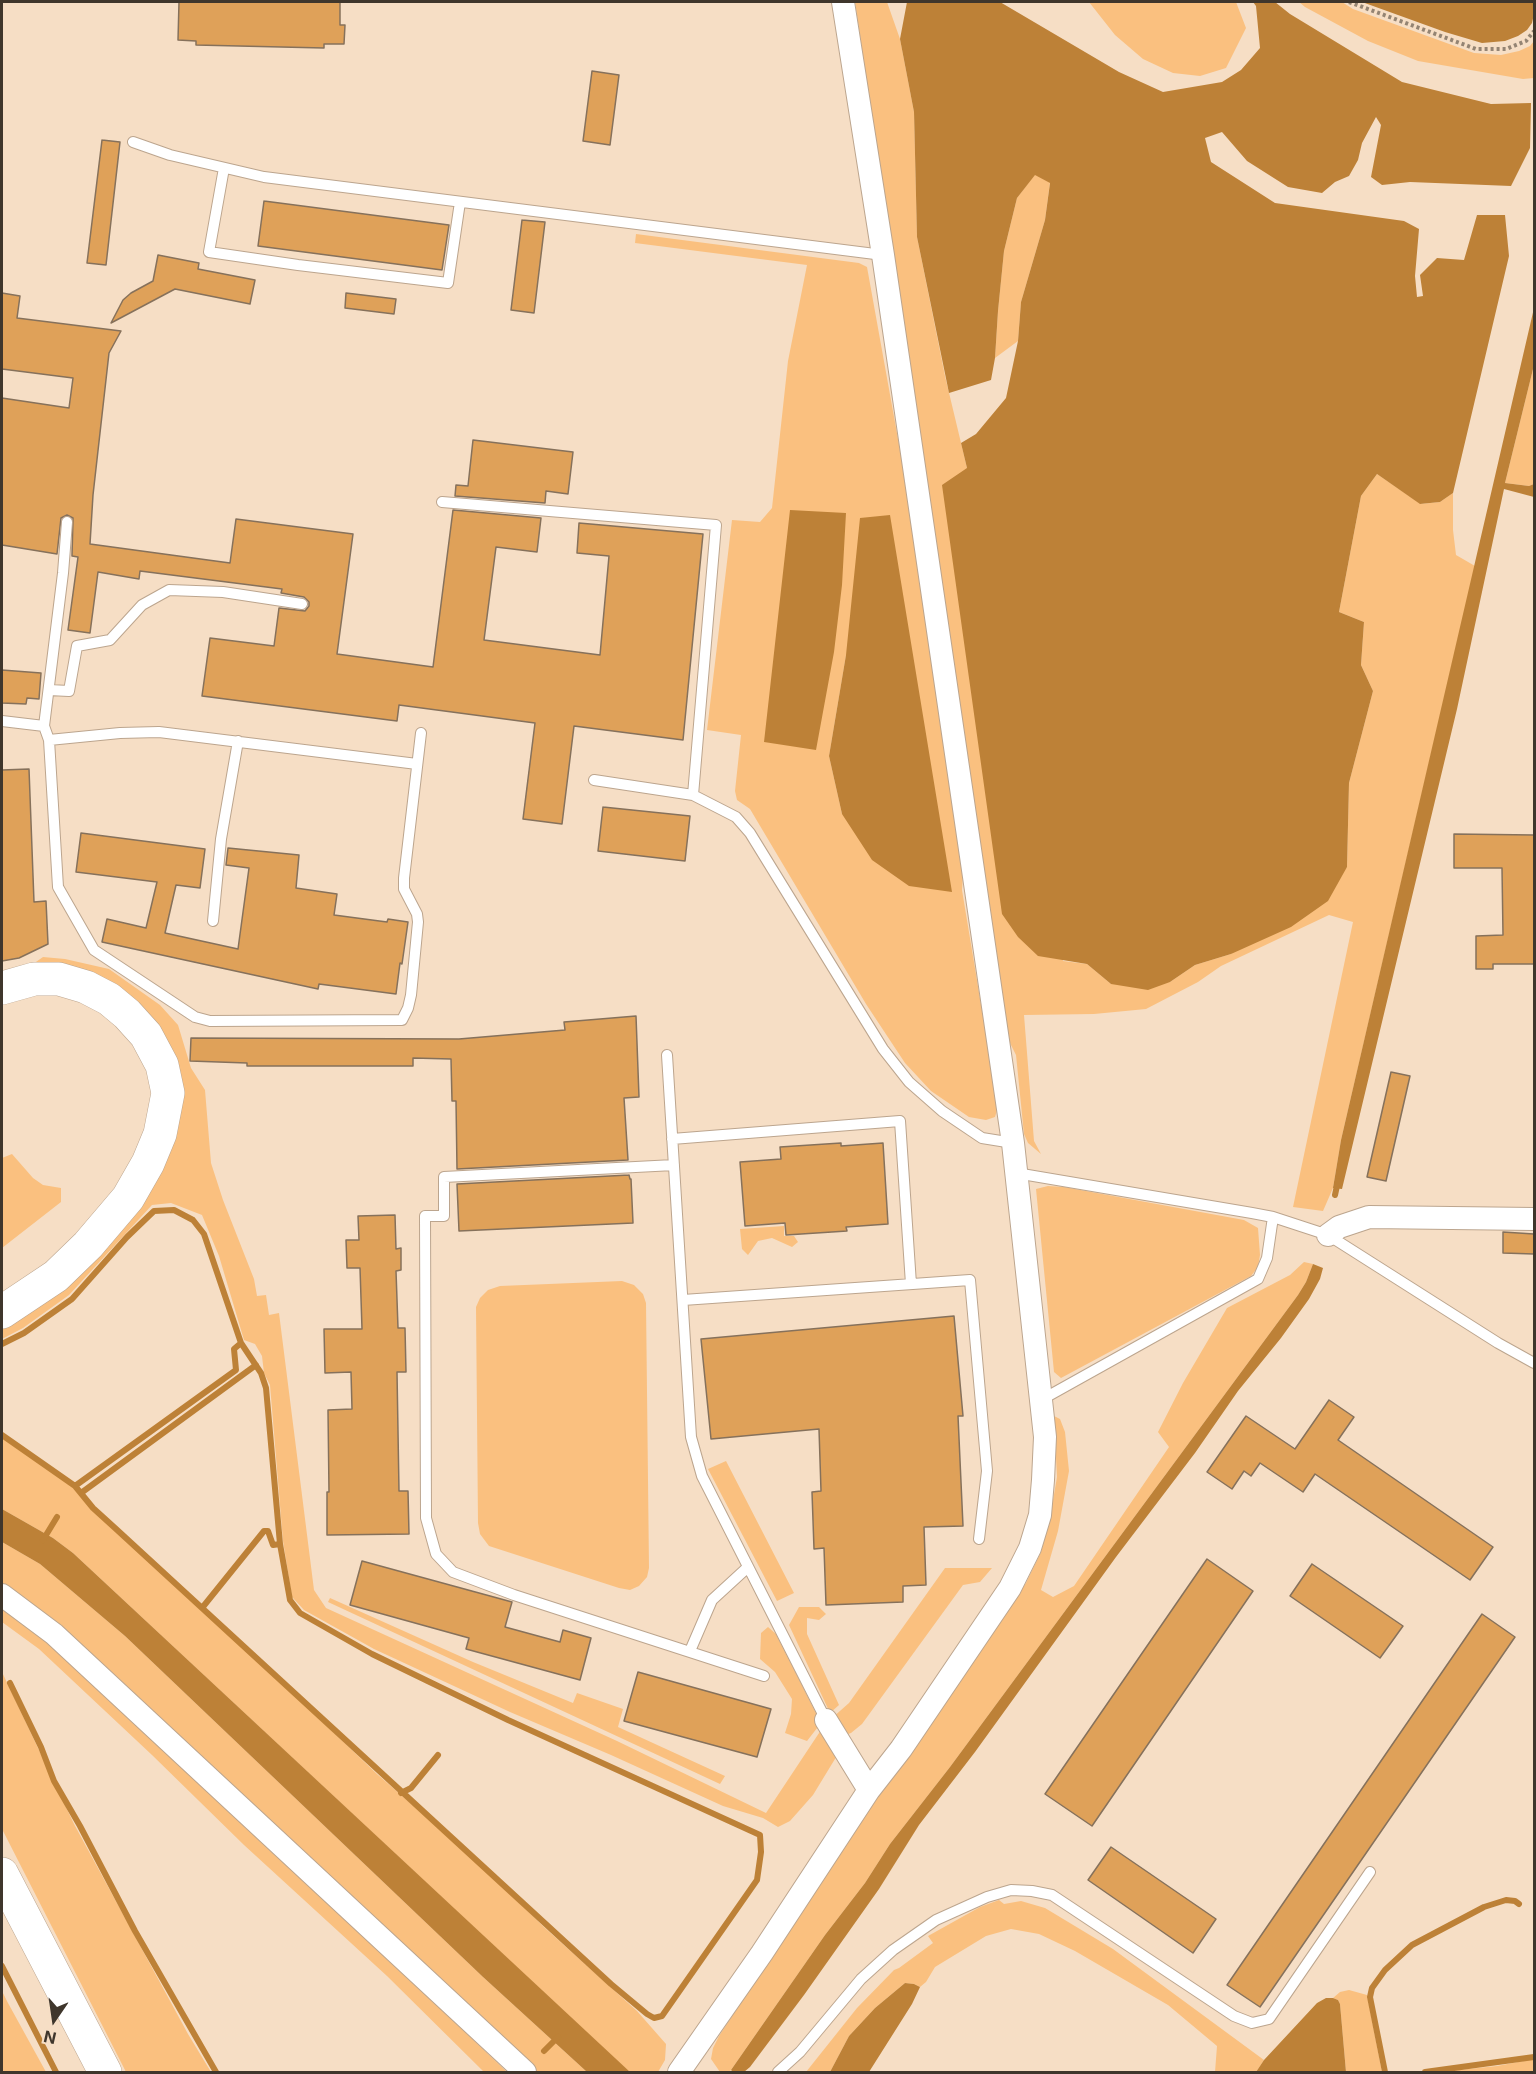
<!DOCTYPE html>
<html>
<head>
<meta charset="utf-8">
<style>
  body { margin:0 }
  #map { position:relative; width:1536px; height:2074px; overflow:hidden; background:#f6dec5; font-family:Inter,sans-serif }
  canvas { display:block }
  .frame { position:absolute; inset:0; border:3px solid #3f362c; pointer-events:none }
  .north { position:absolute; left:24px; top:1990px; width:60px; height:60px; -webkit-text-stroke:4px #f6dec5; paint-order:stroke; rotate:193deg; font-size:16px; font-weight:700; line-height:24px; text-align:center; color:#3f362c }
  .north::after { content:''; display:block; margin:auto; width:21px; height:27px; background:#3f362c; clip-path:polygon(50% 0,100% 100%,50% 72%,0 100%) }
</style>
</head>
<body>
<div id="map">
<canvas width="1536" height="2074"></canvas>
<div class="frame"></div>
<div class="north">N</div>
</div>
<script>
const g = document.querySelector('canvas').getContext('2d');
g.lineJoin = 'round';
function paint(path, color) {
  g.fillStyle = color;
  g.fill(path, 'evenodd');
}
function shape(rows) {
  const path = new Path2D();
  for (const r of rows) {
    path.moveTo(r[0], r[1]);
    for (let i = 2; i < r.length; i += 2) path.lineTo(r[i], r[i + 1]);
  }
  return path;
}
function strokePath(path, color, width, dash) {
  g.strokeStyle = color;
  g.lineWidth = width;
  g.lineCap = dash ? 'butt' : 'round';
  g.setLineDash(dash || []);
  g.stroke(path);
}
paint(shape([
  [855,2,887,2,900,39,914,112,917,237,945,376,967,468,1063,961,1087,964,1111,984,1170,982,1195,965,1231,954,1347,867,1349,783,1373,691,1361,665,1364,622,1339,612,1361,496,1377,474,1421,504,1440,502,1453,493,1453,530,1456,555,1475,566,1341,1140,1333,1188,1323,1211,1293,1207,1353,922,1329,915,1221,966,1198,982,1146,1009,1094,1014,1024,1015,1034,1141,1041,1154,1028,1143,1024,1134,1016,1055,1007,1037,992,921],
  [1089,2,1236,2,1246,28,1226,68,1200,76,1173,73,1143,59,1115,35],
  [1299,2,1342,2,1353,9,1474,53,1501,55,1519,51,1530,46,1534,41,1534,78,1523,79,1418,61,1368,41,1305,7],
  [1035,174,1050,182,1045,220,1021,302,1018,341,995,358,998,311,1004,251,1017,198],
  [636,234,859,263,867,267,909,500,963,875,962,890,998,1107,995,1117,986,1120,969,1117,931,1091,905,1063,866,1004,750,809,737,800,735,791,741,735,707,730,732,520,760,522,772,508,788,361,807,265,635,243],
  [846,655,842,814,829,756],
  [1534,365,1534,484,1529,486,1505,483],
  [43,957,65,959,109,969,160,1005,178,1025,191,1068,205,1090,211,1163,223,1200,254,1279,257,1296,266,1295,269,1315,279,1313,314,1590,326,1608,617,1741,766,1813,823,1727,838,1754,813,1795,790,1821,778,1827,763,1818,723,1806,611,1755,510,1712,374,1649,304,1610,292,1597,283,1541,270,1385,264,1373,262,1356,255,1344,244,1340,219,1256,202,1215,171,1203,152,1205,69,1295,23,1328,2,1339,2,1322,139,1196,169,1063,33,964],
  [12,1154,33,1178,43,1185,61,1188,61,1202,2,1248,2,1158],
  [1048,1186,1064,1187,1244,1220,1258,1228,1260,1255,1258,1267,1251,1276,1061,1378,1054,1372,1036,1189],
  [784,1226,784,1236,794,1236,798,1242,792,1247,772,1238,758,1241,748,1255,742,1249,740,1229],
  [1304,1262,1313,1264,1306,1282,1298,1295,950,1767,890,1844,865,1883,825,1935,731,2070,729,2072,720,2072,711,2059,713,2048,719,2036,869,1807,1026,1583,1041,1552,1050,1518,1057,1477,1054,1416,1060,1419,1065,1432,1069,1471,1058,1531,1041,1590,1053,1597,1074,1586,1169,1447,1158,1432,1183,1383,1227,1308,1290,1275],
  [622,1281,634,1285,643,1294,646,1303,649,1568,647,1577,639,1586,630,1590,619,1588,489,1546,480,1534,478,1523,476,1307,480,1298,488,1290,500,1286],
  [2,1436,75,1487,92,1509,114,1530,310,1710,377,1774,472,1857,545,1928,637,2011,666,2044,665,2060,658,2072,630,2072,626,2069,73,1553,53,1538,2,1509],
  [726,1461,794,1593,777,1601,708,1469],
  [2,1542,40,1564,125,1636,483,1977,587,2072,536,2072,112,1672,61,1628,2,1584],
  [945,1568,992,1568,980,1582,963,1585,862,1724,851,1733,845,1735,832,1718,849,1703],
  [330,1598,473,1662,573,1703,577,1693,623,1709,618,1727,725,1776,720,1784,328,1602],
  [2,1607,35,1628,192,1772,507,2072,484,2072,387,1976,244,1845,152,1755,39,1649,2,1622],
  [799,1607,819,1607,826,1614,819,1620,807,1618,807,1634,839,1705,830,1713,789,1625],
  [768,1627,776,1634,819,1719,821,1723,807,1741,785,1733,791,1714,792,1699,775,1672,760,1659,761,1633],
  [2,1672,74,1824,188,2034,211,2072,126,2072,2,1829],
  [999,1900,1004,1904,1021,1901,1045,1908,1113,1949,1264,2060,1256,2072,1215,2072,1217,2046,1168,2005,1075,1951,1039,1934,1011,1929,986,1936,935,1967,926,1982,920,1987,914,1984,905,1983,875,2008,849,2036,830,2072,806,2072,857,2008,894,1970,899,1968,933,1943,928,1936,980,1907],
  [1349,1990,1367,1995,1382,2072,1346,2072,1340,2004,1338,2000,1333,1998,1340,1992],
  [2,1991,8,2003,46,2072,2,2072],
  [1534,2059,1534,2072,1440,2072,1497,2066]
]), '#fac07f');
paint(shape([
  [907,2,1000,2,1119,72,1163,92,1222,82,1241,70,1260,48,1256,6,1253,2,1275,2,1290,14,1402,82,1491,104,1531,103,1530,148,1511,186,1410,182,1382,185,1371,177,1381,125,1376,117,1362,143,1358,160,1349,176,1335,182,1322,193,1288,187,1247,161,1222,132,1205,138,1211,162,1275,203,1404,221,1419,229,1415,276,1417,297,1423,296,1420,275,1437,258,1464,260,1477,215,1505,215,1509,256,1453,493,1440,502,1420,504,1377,474,1361,496,1339,612,1364,622,1361,665,1373,691,1349,783,1347,867,1328,901,1291,927,1231,954,1195,965,1170,982,1148,990,1111,984,1087,964,1038,956,1018,937,1002,914,942,485,967,468,961,443,976,434,1006,398,1018,341,1021,302,1045,220,1050,183,1035,175,1017,198,1004,251,998,311,995,358,991,380,949,393,917,237,914,112,900,39],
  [1362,2,1534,2,1534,14,1532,23,1527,30,1518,36,1505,41,1482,43,1445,32],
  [1534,308,1534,365,1505,483,1529,486,1534,484,1534,497,1504,489,1457,709,1342,1189,1333,1188,1341,1140],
  [790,510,846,513,842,585,834,652,816,750,764,742],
  [890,515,952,892,909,886,872,860,842,814,829,756,846,655,860,518],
  [1313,1264,1323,1268,1320,1279,1309,1299,1281,1338,1238,1391,1195,1453,1116,1557,975,1752,919,1825,879,1889,804,1995,750,2067,744,2072,733,2072,731,2070,825,1935,865,1883,890,1844,950,1767,1298,1295,1306,1282],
  [2,1509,53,1538,73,1553,630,2072,587,2072,483,1977,125,1636,40,1564,2,1542],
  [905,1983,914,1984,920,1987,912,2004,869,2072,830,2072,849,2036,875,2008],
  [1326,1998,1333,1998,1338,2000,1340,2004,1346,2072,1256,2072,1264,2060,1317,2003]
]), '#bd8137');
strokePath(shape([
  [1335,1195,1338,1181],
  [2,1344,24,1333,72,1299,127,1237,154,1211,174,1210,193,1220,204,1234,241,1343,261,1373,266,1388,280,1544,290,1600,300,1613,372,1654,508,1720,760,1835,761,1852,757,1880,662,2016,654,2018,647,2014,611,1984,115,1528,93,1508,75,1486,2,1435],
  [75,1486,236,1370,234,1349,241,1343],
  [81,1493,256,1365],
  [43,1540,57,1517],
  [202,1608,264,1531,268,1531,273,1545,280,1544],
  [10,1683,41,1747,54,1781,80,1826,135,1931,216,2072],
  [401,1793,411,1788,438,1755],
  [2,1966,56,2072],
  [544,2051,558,2037],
  [1385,2072,1370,1997,1372,1988,1385,1970,1412,1945,1484,1907,1506,1900,1515,1901,1519,1904],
  [1425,2072,1534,2057]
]), '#bd8137', 6);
const building = shape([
  [179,2,340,2,340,25,345,25,344,44,324,44,324,48,196,45,196,41,178,40,179,2],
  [592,71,619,75,610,145,583,141,592,71],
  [102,140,120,142,106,265,87,263,102,140],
  [264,201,449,225,442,270,258,246,264,201],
  [522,220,545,222,534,313,511,310,522,220],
  [158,255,199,263,198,269,255,280,250,304,175,289,111,323,123,300,131,293,153,281,158,255],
  [2,293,20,296,17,318,121,331,109,353,93,495,90,544,230,563,236,519,353,534,337,654,433,667,453,510,541,518,537,552,496,547,484,640,600,655,609,556,577,553,579,523,703,534,683,740,574,726,562,824,523,819,535,723,399,705,397,721,202,696,210,638,274,646,279,608,305,611,309,606,309,602,304,597,281,593,282,589,140,571,139,579,98,572,90,633,68,630,78,557,72,556,73,518,67,515,61,518,57,554,2,545,2,398,69,408,73,378,2,369,2,293],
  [346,293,396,299,394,314,345,308,346,293],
  [473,440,573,452,568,494,546,491,545,503,455,496,456,485,468,486,473,440],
  [2,670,41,673,39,699,27,698,26,704,2,703,2,670],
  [29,769,34,902,46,901,48,944,19,958,2,961,2,770,29,769],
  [603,807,690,816,685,861,598,851,603,807],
  [81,833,205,849,200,888,176,885,165,933,238,949,249,868,226,865,228,848,299,855,296,888,337,894,334,915,387,922,388,919,408,922,402,964,400,963,396,994,319,984,318,989,102,942,107,919,146,928,157,882,76,872,81,833],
  [1454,834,1534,835,1534,964,1493,964,1493,969,1476,969,1476,936,1503,935,1502,868,1454,868,1454,834],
  [636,1016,639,1097,624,1098,628,1160,457,1169,456,1101,452,1101,451,1059,413,1058,413,1066,247,1066,247,1063,190,1061,191,1038,459,1039,565,1030,564,1022,636,1016],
  [1391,1072,1410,1076,1386,1181,1367,1177,1391,1072],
  [841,1143,841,1146,883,1143,888,1224,846,1227,847,1231,786,1235,785,1223,745,1226,740,1162,781,1159,780,1147,841,1143],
  [629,1175,630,1179,631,1179,633,1223,459,1231,457,1184,629,1175],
  [395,1215,396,1249,401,1248,401,1270,396,1271,398,1328,405,1328,406,1372,397,1372,399,1491,408,1491,409,1534,327,1535,327,1492,329,1492,328,1410,352,1409,351,1372,325,1373,324,1329,362,1329,360,1268,347,1268,346,1240,359,1240,358,1216,395,1215],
  [1503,1232,1534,1234,1534,1254,1503,1253,1503,1232],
  [954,1316,963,1416,958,1416,963,1526,924,1527,926,1585,903,1586,903,1602,826,1605,824,1548,814,1549,812,1492,821,1491,819,1429,711,1439,701,1339,954,1316],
  [1329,1400,1354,1417,1338,1440,1493,1547,1470,1580,1315,1474,1303,1492,1260,1463,1251,1476,1244,1471,1232,1489,1207,1472,1246,1416,1295,1449,1329,1400],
  [1207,1559,1253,1591,1092,1826,1045,1794,1207,1559],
  [362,1561,512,1602,505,1627,560,1642,563,1630,591,1638,580,1680,466,1649,469,1638,350,1605,362,1561],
  [1312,1564,1403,1626,1380,1658,1290,1596,1312,1564],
  [1482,1614,1515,1637,1260,2007,1227,1985,1482,1614],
  [638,1672,771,1709,757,1757,624,1721,638,1672],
  [1111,1847,1216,1919,1193,1953,1088,1880,1111,1847]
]);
paint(building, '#dfa159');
strokePath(building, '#86715b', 1.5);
const lane = shape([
  [133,142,170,155,264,177,883,255],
  [224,168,209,252,298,265,448,283,460,202],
  [442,502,716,525,693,795],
  [49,690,69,691,77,646,110,640,142,605,169,590,223,592,302,604],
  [2,721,44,726,49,740,58,887,94,950,195,1017,210,1021,402,1020,408,1008,411,995,418,922,417,914,404,889,404,878,421,733],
  [44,726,63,573,67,522],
  [49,740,120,733,159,732,417,764],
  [594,780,693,795,736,817,750,833,883,1049,909,1082,942,1111,982,1138,1013,1143],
  [213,921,221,839,238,741],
  [667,1055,691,1437,702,1476,826,1720],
  [672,1139,900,1121,911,1284],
  [674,1165,444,1177,444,1216,425,1216,426,1518,436,1554,453,1572,514,1595,764,1676],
  [1016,1173,1252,1213,1273,1217,1328,1235,1498,1343,1534,1363],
  [683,1300,970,1280,987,1471,979,1539],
  [1041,1400,1258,1279,1267,1258,1273,1217],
  [690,1651,712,1600,748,1567],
  [778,2072,800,2052,861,1979,893,1950,936,1920,987,1897,1011,1890,1032,1891,1052,1895,1234,2016,1252,2023,1269,2019,1370,1872]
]);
const street = shape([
  [1328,1235,1339,1227,1369,1217,1534,1219],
  [2,1595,54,1634,525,2072],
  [826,1720,869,1790],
  [679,2072,762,1953,869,1790,901,1749,1010,1588,1030,1548,1040,1515,1043,1480,1045,1437,1013,1143,883,255,843,2]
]);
const highway = shape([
  [2,988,34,979,59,979,86,987,109,999,127,1014,146,1035,162,1065,168,1093,160,1134,148,1163,128,1198,88,1245,56,1276,2,1312],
  [2,1874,105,2072]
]);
strokePath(lane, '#bca58e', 12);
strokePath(street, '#bca58e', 24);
strokePath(highway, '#bca58e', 34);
strokePath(shape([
  [1349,2,1476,49,1506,49,1526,41,1534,31]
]), '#948473', 4, [3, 3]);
strokePath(lane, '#fff', 10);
strokePath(street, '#fff', 22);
strokePath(highway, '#fff', 33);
</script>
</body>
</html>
